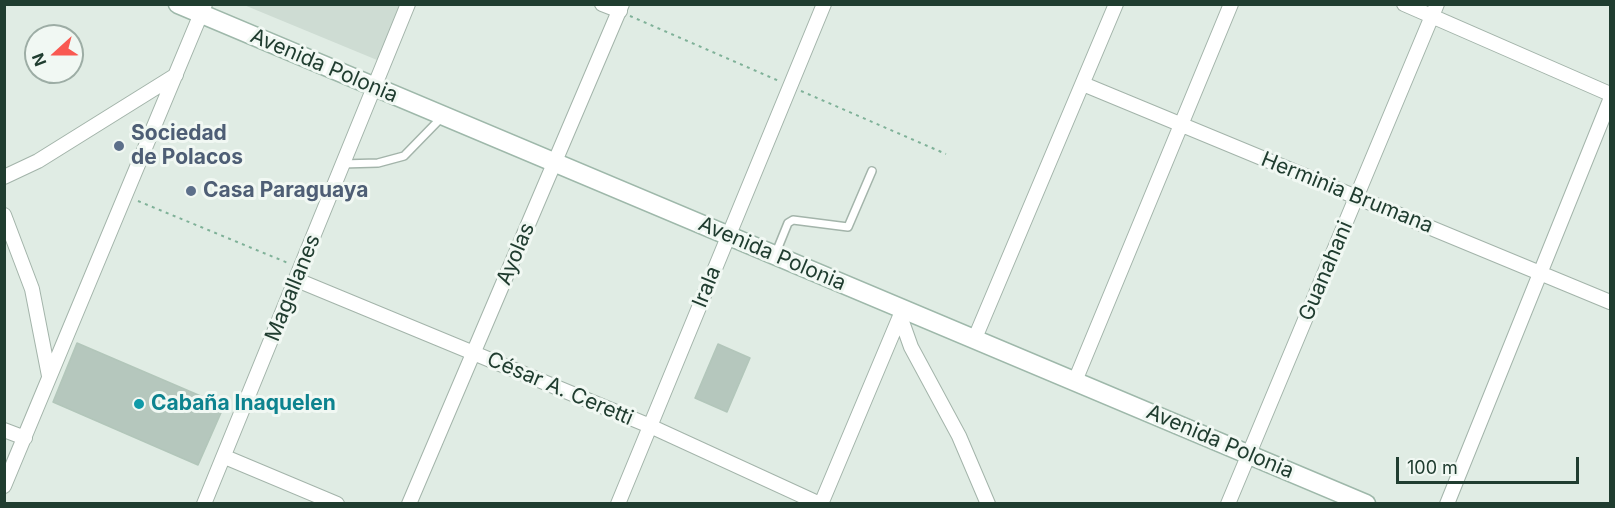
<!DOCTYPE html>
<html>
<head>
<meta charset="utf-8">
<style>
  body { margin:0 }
  #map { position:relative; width:1615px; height:508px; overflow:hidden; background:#e0ece4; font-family:Inter,sans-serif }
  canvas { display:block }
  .frame { position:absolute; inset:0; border:6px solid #203d30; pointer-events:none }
  .north { position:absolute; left:24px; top:24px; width:60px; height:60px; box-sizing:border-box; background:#f1f8f3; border:2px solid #9dada5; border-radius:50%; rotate:249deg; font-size:16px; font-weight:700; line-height:24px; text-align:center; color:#203d30 }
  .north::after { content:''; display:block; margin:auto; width:21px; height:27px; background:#f95951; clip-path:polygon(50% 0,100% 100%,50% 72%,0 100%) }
  .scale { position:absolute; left:1396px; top:457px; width:183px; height:27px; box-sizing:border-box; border:3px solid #203d30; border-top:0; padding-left:8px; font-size:18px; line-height:21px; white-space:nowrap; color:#203d30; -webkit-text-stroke:4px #f1f8f3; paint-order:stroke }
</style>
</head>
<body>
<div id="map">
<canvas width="1615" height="508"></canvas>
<div class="frame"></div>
<div class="north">N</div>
<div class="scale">100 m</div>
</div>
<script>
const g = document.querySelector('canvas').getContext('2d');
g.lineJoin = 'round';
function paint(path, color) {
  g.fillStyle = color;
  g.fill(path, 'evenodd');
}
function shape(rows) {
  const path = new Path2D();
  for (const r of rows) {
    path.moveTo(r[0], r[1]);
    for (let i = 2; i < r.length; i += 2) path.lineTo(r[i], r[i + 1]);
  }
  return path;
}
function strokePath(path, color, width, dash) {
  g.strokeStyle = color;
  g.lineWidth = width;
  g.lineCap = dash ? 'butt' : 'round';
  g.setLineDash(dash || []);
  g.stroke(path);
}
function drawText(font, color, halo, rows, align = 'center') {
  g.font = font + ' Inter,sans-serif';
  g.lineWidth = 6;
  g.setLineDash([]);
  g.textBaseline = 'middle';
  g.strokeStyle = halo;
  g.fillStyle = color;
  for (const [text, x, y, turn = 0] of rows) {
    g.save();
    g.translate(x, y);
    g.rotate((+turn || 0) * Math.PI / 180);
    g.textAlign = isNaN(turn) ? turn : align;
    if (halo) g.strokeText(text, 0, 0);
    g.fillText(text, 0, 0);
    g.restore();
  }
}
paint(shape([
  [244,5,400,4,400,5,377,60]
]), '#cedcd3');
const building = shape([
  [77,343,224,406,198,465,53,402,77,343],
  [718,344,750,358,727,412,695,398,718,344]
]);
paint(building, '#b5c7bd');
strokePath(building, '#b2c6ba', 1.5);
const service = shape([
  [342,164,378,163,404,156,442,117],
  [775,255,788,223,793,220,848,227,872,171]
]);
const minor = shape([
  [602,4,620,11],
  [1404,4,1610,94],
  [1083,84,1610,302],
  [4,177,38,161,176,75],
  [4,215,32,289,49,376],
  [297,280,650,426,820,504],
  [900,316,911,347,959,436,988,504],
  [975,338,1116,4],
  [1075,381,1231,4],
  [4,430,25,438],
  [225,457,337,504],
  [4,486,205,4],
  [204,504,408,4],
  [409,504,622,4],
  [618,504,824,4],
  [821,504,903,309],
  [1228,504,1437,4],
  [1447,504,1610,100]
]);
const secondary = shape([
  [178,4,1366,504]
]);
strokePath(service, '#a3b4aa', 10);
strokePath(minor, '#a3b4aa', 16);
strokePath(secondary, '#9eb8aa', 21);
strokePath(shape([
  [630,16,779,81],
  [801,91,946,154],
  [138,201,288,263]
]), '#7fb198', 2, [3, 4.5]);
strokePath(service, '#fff', 7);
strokePath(minor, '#fff', 14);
strokePath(secondary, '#fff', 18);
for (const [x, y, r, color] of [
  [119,146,6,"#5c6f8a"],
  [191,191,6,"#5c6f8a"],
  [139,404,6,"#0f9aa8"]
]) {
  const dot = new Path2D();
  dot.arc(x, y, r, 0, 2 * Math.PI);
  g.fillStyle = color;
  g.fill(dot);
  strokePath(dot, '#f1f8f3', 2);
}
drawText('21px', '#203d30', '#f1f8f3', [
  ["Avenida Polonia",324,66,23],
  ["Herminia Brumana",1347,193,22],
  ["Ayolas",516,254,-67],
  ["Avenida Polonia",772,254,23],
  ["Guanahani",1326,271,-67],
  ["Irala",707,287,-68],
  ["Magallanes",293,288,-68],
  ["César A. Ceretti",560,389,23],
  ["Avenida Polonia",1220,442,23]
]);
drawText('bold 21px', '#4e5e75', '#f1f8f3', [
  ["Sociedad",131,134],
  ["de Polacos",131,158],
  ["Casa Paraguaya",203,191]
], 'left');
drawText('bold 21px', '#0d838f', '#f1f8f3', [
  ["Cabaña Inaquelen",151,404]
], 'left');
</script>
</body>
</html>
